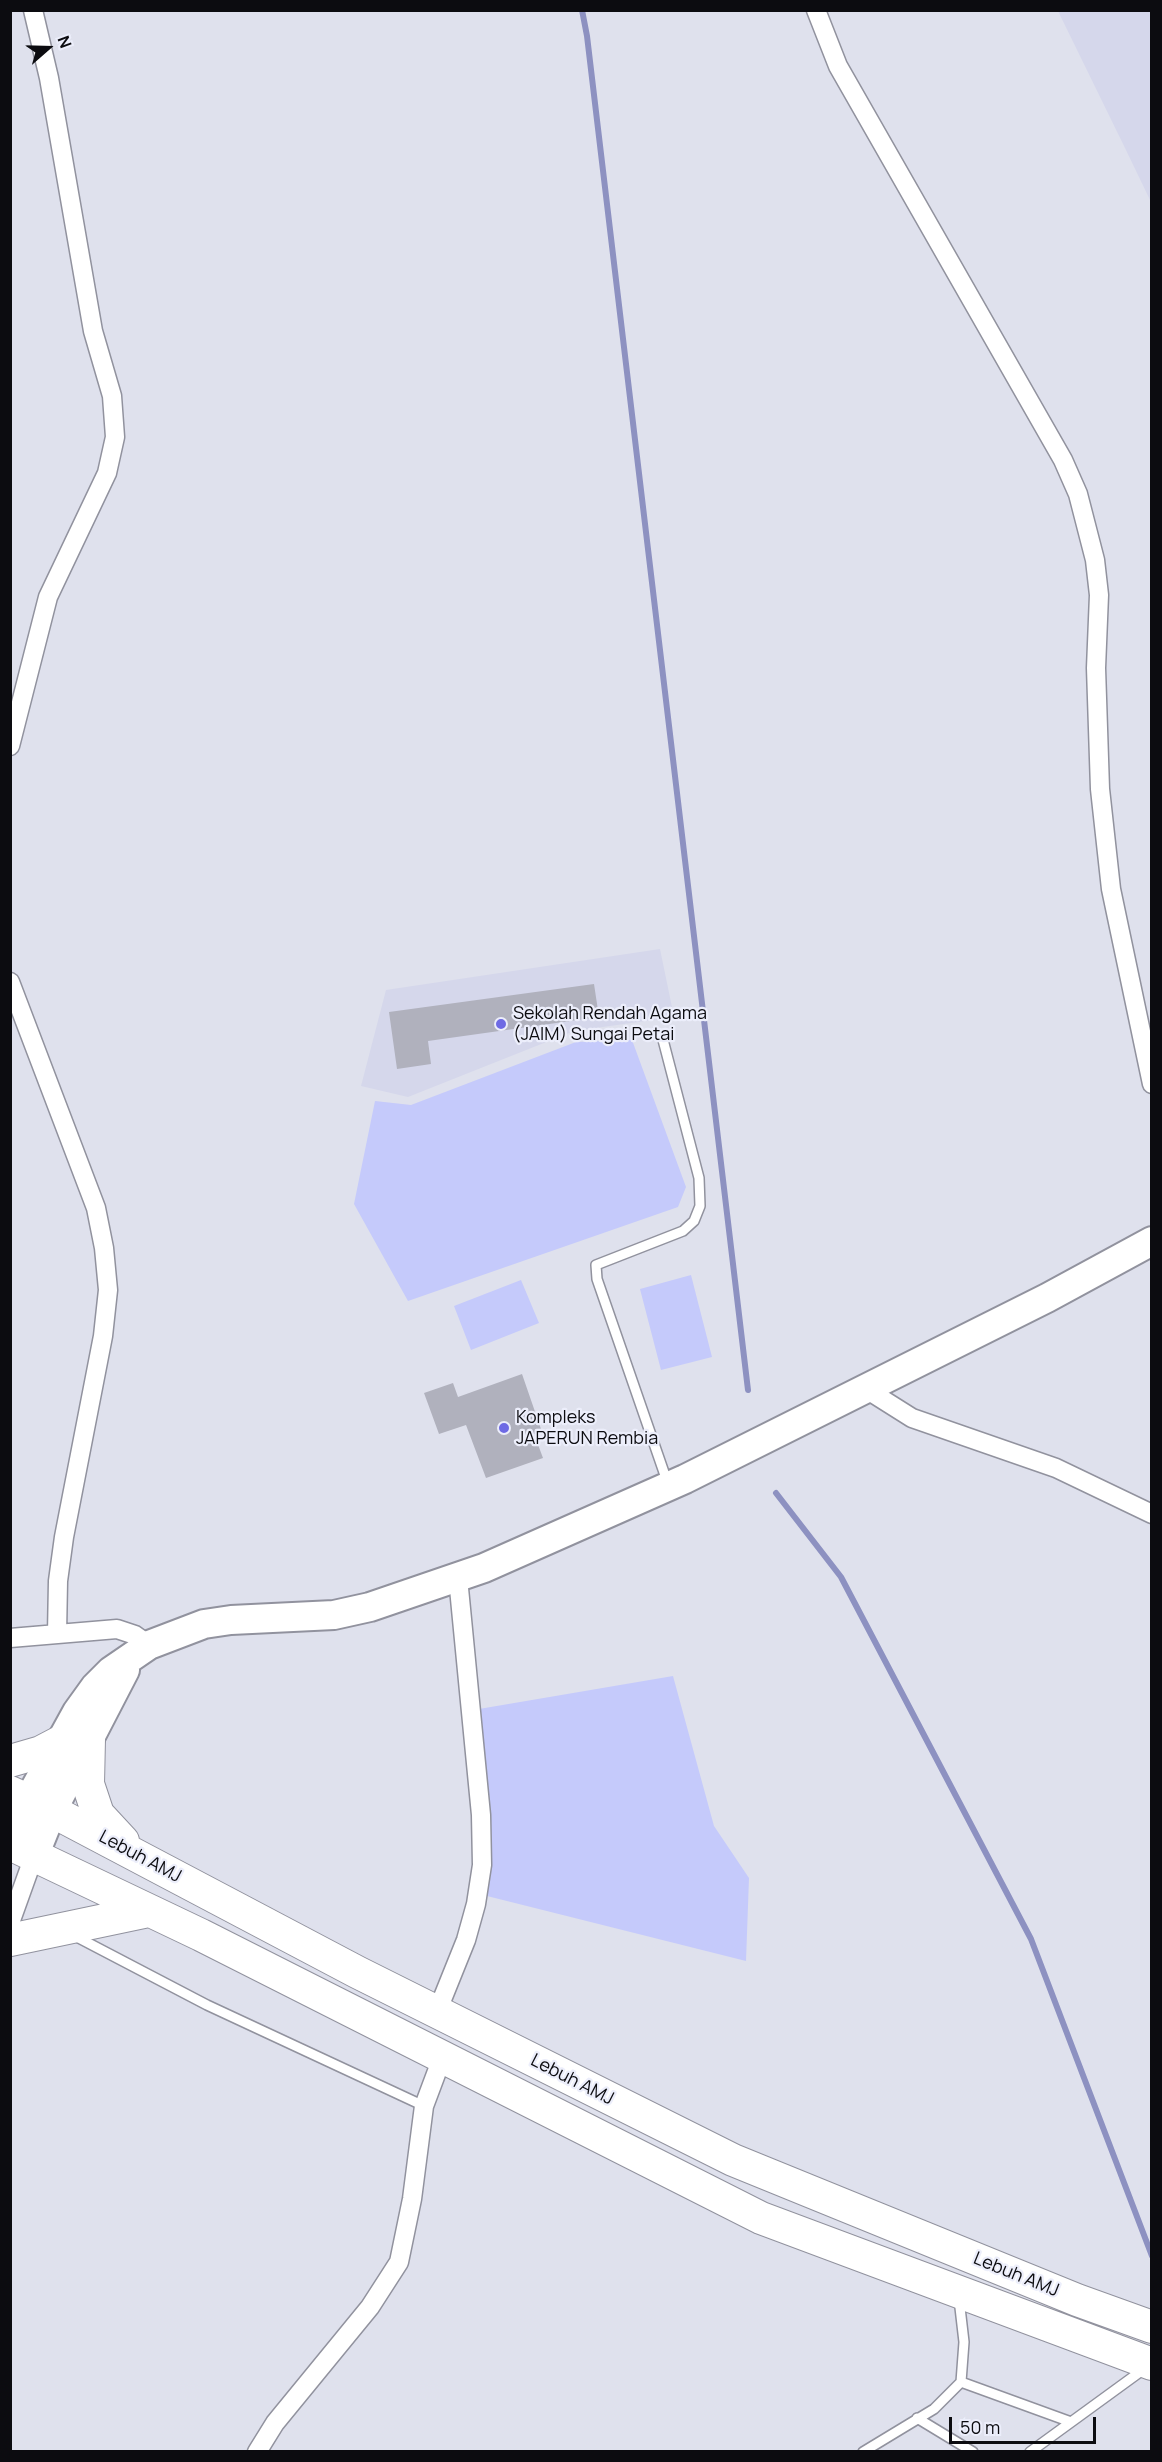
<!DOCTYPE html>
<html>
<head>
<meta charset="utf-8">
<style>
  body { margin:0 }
  #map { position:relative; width:1162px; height:2462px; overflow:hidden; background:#dfe1ed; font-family:Manrope,sans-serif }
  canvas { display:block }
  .frame { position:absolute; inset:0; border:12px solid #0c0c10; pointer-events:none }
  .north { position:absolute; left:18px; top:18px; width:60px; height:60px; -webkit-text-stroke:4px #eceefb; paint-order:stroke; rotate:70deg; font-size:16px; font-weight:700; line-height:24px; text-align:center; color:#0c0c10 }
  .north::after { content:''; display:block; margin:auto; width:21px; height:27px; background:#0c0c10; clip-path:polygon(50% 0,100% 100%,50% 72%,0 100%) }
  .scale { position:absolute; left:949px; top:2417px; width:147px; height:27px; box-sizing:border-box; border:3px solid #0c0c10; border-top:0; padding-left:8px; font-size:18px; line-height:21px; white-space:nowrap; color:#0c0c10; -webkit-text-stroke:4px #eceefb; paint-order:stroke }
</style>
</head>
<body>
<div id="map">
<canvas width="1162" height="2462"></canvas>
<div class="frame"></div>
<div class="north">N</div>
<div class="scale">50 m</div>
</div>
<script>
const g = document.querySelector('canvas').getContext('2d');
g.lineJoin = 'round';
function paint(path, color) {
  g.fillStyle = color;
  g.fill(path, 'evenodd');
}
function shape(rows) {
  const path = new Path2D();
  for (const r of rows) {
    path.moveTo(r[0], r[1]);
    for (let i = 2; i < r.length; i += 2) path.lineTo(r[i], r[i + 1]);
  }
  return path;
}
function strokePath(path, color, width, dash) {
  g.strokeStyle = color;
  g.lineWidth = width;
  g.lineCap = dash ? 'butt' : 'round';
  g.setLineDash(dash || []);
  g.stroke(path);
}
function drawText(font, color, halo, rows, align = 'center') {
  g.font = font + ' Manrope,sans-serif';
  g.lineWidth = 4.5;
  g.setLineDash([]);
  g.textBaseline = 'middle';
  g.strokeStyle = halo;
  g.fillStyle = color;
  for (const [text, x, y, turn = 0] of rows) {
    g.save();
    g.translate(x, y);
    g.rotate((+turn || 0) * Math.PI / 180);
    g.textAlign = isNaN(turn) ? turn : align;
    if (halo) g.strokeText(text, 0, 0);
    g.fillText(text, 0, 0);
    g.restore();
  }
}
paint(shape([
  [1058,11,1151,11,1151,202,1125,148],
  [660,949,674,1017,574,1031,408,1097,361,1086,386,990]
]), '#d5d7eb');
paint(shape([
  [632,1040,686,1187,678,1207,408,1301,354,1204,375,1101,411,1105,576,1042],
  [691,1275,712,1357,661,1370,640,1289],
  [521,1280,539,1323,471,1350,454,1306],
  [673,1676,714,1826,749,1878,746,1961,487,1896,488,1805,479,1709]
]), '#c5cafb');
strokePath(shape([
  [582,10,587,36,748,1390],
  [776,1493,841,1577,1031,1939,1152,2256]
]), '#8d91c1', 6);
paint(shape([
  [594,984,599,1017,428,1041,431,1064,397,1069,389,1012],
  [522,1374,542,1432,534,1434,543,1458,486,1478,466,1425,439,1434,424,1393,453,1383,458,1397]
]), '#b0b1bd');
const lane = shape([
  [662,1036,699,1178,700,1206,694,1221,683,1231,596,1265,597,1279,668,1484],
  [73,1935,207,2005,424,2106],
  [961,2382,1071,2422],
  [917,2418,973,2452],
  [863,2452,934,2409,961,2382,964,2342,959,2299],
  [1030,2452,1144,2369]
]);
const street = shape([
  [816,10,838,66,1063,460,1078,494,1095,560,1099,595,1096,668,1100,789,1111,889,1152,1084],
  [10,746,48,597,107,473,115,437,112,396,93,331,49,78,33,10],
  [10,982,96,1208,104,1248,108,1290,103,1336,64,1537,58,1581,57,1634],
  [866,1389,912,1418,1056,1468,1152,1514],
  [10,1638,117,1629,135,1635,149,1645],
  [10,1923,34,1856],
  [437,2012,466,1940,476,1904,482,1865,481,1815,458,1578],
  [257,2452,275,2423,370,2307,399,2262,412,2199,424,2106,442,2058]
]);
const primary = shape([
  [10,1842,28,1801,77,1712,95,1687,111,1671,149,1645,204,1624,231,1620,334,1615,370,1607,484,1568,685,1479,1047,1298,1152,1241],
  [34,1856,52,1811,125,1670]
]);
const highway = shape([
  [89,1739,88,1784,98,1814,123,1841],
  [10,1761,41,1752,62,1741],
  [10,1792,52,1811,357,1972,733,2160,1077,2300,1152,2327],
  [10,1844,201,1935,761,2218,1152,2364],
  [10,1940,148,1911]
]);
strokePath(lane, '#91929e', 12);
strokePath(street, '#91929e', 21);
strokePath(primary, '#91929e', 32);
strokePath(highway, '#91929e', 34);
strokePath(lane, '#fff', 9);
strokePath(street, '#fff', 18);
strokePath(primary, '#fff', 28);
strokePath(highway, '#fff', 32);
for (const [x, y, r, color] of [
  [501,1024,6,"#6e6ae4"],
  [504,1428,6,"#6e6ae4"]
]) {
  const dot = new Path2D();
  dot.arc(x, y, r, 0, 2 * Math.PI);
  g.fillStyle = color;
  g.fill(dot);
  strokePath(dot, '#eceefb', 2);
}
drawText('18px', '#0c0c10', '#eceefb', [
  ["Sekolah Rendah Agama",513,1014],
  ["(JAIM) Sungai Petai",513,1035],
  ["Kompleks",516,1418],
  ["JAPERUN Rembia",516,1439]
], 'left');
drawText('18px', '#0c0c10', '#eceefb', [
  ["Lebuh AMJ",140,1857,28],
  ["Lebuh AMJ",572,2080,27],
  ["Lebuh AMJ",1016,2275,22]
]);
</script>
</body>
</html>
